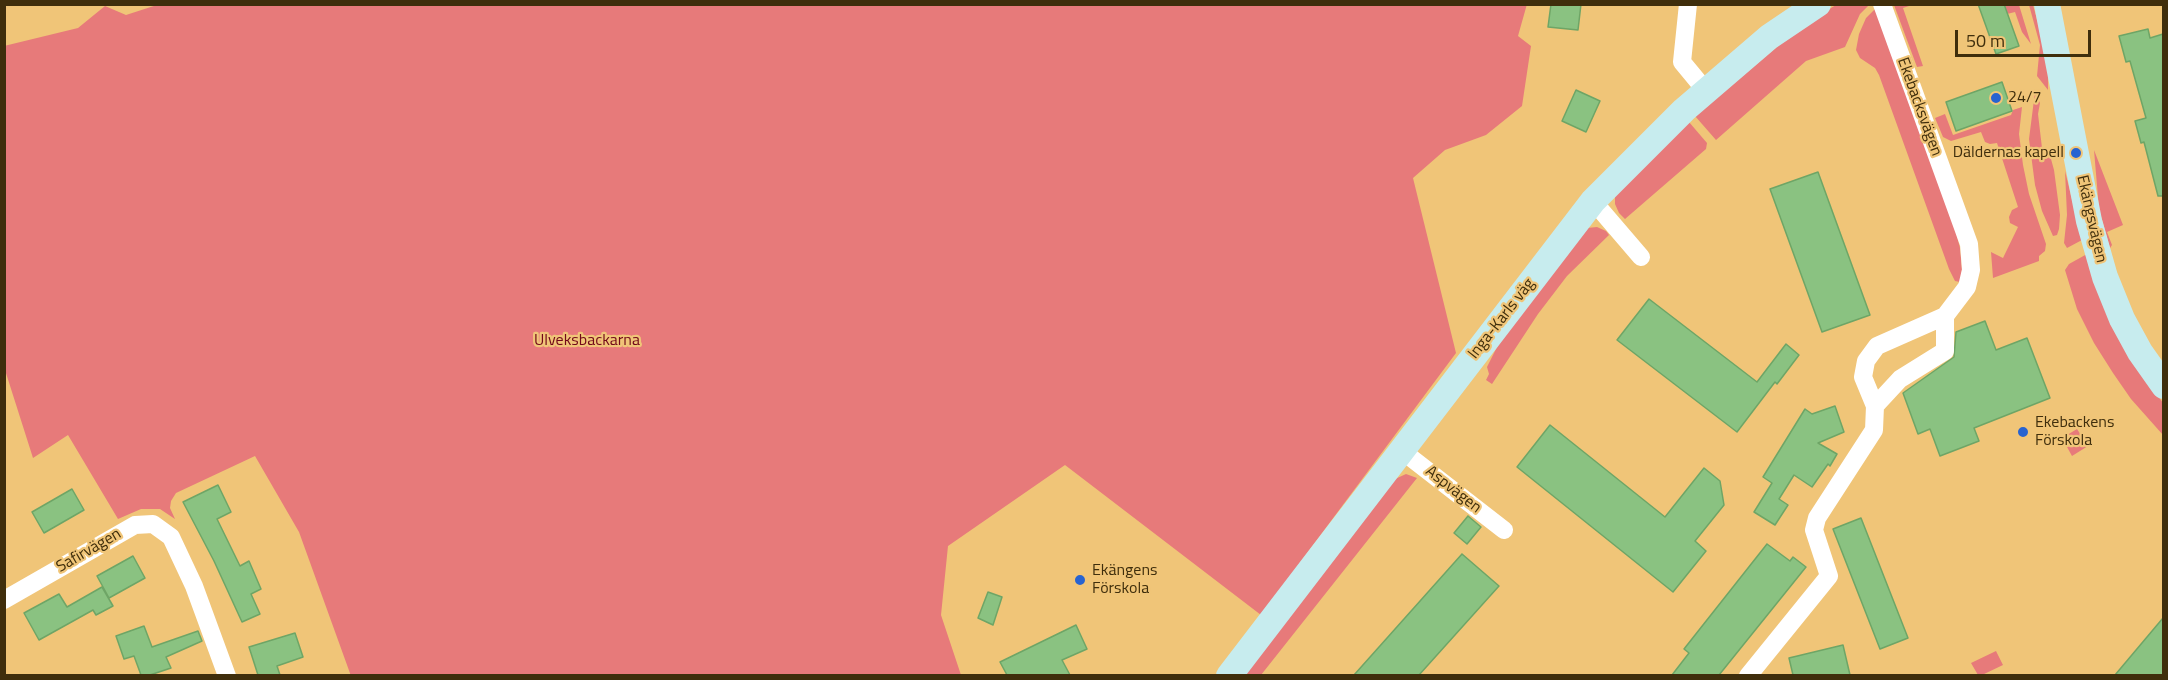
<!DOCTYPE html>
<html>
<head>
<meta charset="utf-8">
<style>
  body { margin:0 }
  #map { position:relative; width:2168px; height:680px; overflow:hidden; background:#f0c578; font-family:"Titillium Web",sans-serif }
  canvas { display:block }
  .frame { position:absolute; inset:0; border:6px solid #3f2e0c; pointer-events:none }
  .scale { position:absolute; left:1955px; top:30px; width:136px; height:27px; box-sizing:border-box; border:3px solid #3f2e0c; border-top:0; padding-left:8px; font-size:18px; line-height:21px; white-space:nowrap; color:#3f2e0c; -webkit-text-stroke:4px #f0c578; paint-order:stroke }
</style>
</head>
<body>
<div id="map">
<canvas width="2168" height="680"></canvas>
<div class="frame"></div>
<div class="scale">50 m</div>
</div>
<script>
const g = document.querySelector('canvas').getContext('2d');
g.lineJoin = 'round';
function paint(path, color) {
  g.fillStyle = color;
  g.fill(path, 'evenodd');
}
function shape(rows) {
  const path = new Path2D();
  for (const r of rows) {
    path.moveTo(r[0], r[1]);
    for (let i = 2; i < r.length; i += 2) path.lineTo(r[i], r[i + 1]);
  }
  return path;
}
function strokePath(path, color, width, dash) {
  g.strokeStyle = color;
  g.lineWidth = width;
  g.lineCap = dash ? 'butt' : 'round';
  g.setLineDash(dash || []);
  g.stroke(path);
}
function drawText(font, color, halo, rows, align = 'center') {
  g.font = font + ' "Titillium Web",sans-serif';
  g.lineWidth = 4.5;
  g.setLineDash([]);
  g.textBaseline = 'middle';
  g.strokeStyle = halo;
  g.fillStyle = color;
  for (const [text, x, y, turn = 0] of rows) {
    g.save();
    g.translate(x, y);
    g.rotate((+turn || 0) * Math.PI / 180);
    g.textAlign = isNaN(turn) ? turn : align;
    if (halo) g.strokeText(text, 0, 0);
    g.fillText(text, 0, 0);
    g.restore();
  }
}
paint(shape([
  [160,4,1527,4,1518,36,1531,46,1522,106,1486,135,1445,150,1413,178,1456,353,1261,615,1065,465,948,546,941,615,961,675,351,676,299,532,255,456,176,493,171,501,170,508,175,519,160,509,141,509,118,519,68,435,33,458,5,370,4,46,78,28,105,6,126,15],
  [1836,5,1869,5,1860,14,1845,47,1806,61,1716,140,1695,116,1803,25],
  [1894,5,1912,5,1903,8,1923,66,1917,67],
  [2004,5,2019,5,2031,44,2022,32,2015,12,2007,14],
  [2029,5,2033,5,2048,59,2048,90,2037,76,2040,45],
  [1876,8,1953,221,1960,248,1962,270,1960,282,1955,281,1949,269,1879,75,1875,68,1860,58,1856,50,1859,34,1866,18],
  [2035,92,2040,103,2038,114,2042,148,2051,159,2054,170,2060,215,2059,229,2057,235,2053,236,2042,211,2035,185,2029,139],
  [2022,107,2019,134,2023,165,2029,194,2046,244,2045,251,2039,256,2039,261,1993,278,1991,252,2003,258,2018,227,2010,223,2009,217,2012,210,2018,207,1997,143,1990,144,1985,142,1981,132,1951,141,1943,137,1935,118,1945,114,1953,135,2011,115,2013,110],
  [1689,122,1707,143,1706,149,1625,219,1619,213,1615,204,1615,191],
  [2094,150,2123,225,2107,232,2112,245,2110,248,2099,209],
  [2065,171,2082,240,2067,248,2064,243,2067,215],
  [1597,227,1606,231,1609,235,1567,276,1538,314,1492,384,1486,380,1489,374,1487,367,1508,325,1587,228],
  [2087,254,2142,373,2163,403,2163,435,2131,399,2113,373,2094,343,2077,309,2065,270,2069,264],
  [2077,429,2088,446,2072,456,2062,438],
  [1406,474,1417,478,1261,675,1241,676,1395,479],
  [1996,651,2003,665,1982,675,1978,675,1971,663]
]), '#e77a7a');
const building = shape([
  [1551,4,1581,4,1578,30,1548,27,1551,4],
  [1978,4,2004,4,2019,46,1996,54,1978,4],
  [2148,29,2150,38,2163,34,2163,196,2158,196,2144,142,2141,143,2135,121,2146,118,2130,61,2126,62,2119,36,2148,29],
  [2002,82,2012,111,1956,131,1946,102,2002,82],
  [1576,90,1600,101,1586,132,1562,121,1576,90],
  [1818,172,1870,315,1822,332,1770,189,1818,172],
  [1649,299,1757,382,1786,344,1799,355,1777,384,1775,382,1737,432,1617,340,1649,299],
  [1985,321,1996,350,2027,338,2050,398,1974,428,1979,441,1940,456,1930,429,1918,434,1903,393,1954,357,1956,332,1985,321],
  [1835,406,1844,432,1818,443,1837,454,1830,466,1828,464,1812,487,1794,475,1779,499,1788,505,1775,525,1754,512,1772,483,1763,477,1805,409,1812,414,1835,406],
  [1550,425,1665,517,1704,468,1720,481,1724,505,1695,541,1706,551,1673,592,1517,467,1550,425],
  [218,485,231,512,217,519,240,566,249,561,261,589,251,594,260,614,242,622,214,561,183,502,218,485],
  [72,489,84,510,44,533,32,512,72,489],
  [1468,516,1481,527,1467,544,1454,533,1468,516],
  [1861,518,1908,638,1880,649,1833,529,1861,518],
  [1767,544,1790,561,1793,557,1806,567,1719,675,1672,675,1689,653,1684,649,1767,544],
  [1462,554,1499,586,1419,675,1354,675,1462,554],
  [133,556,145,578,109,598,97,576,133,556],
  [102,587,113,606,96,615,93,610,39,640,24,613,59,594,67,607,102,587],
  [988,592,1002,597,993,625,978,618,988,592],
  [2163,618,2163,675,2115,675,2163,618],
  [1076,625,1087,649,1062,660,1070,675,1007,675,1000,662,1076,625],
  [144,626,152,647,198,631,202,641,166,657,171,668,150,675,141,675,134,656,124,659,116,636,144,626],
  [295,633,303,657,277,666,280,675,258,675,249,647,295,633],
  [1843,645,1850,675,1793,675,1789,658,1843,645]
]);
paint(building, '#8ac281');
strokePath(building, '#6ea566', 1.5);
strokePath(shape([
  [1688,4,1682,62,1706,91],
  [1593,201,1641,257],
  [1875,406,1900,379,1945,351,1945,316],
  [1401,450,1504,530],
  [4,600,135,525,153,524,171,537,194,586,227,676],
  [1748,676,1829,576,1814,530,1817,518,1874,430,1875,406,1863,377,1866,361,1877,346,1945,316,1967,287,1971,270,1969,244,1882,4]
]), '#fff', 18);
strokePath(shape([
  [2047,4,2089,221,2105,277,2122,319,2140,352,2164,386],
  [1229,676,1593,201,1684,110,1769,37,1818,4]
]), '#c7ecee', 26);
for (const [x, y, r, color] of [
  [1996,98,6,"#2763d0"],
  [2076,153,6,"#2763d0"],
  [2023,432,6,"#2763d0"],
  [1080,580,6,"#2763d0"]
]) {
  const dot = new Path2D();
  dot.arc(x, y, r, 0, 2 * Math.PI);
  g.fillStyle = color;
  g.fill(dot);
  strokePath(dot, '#f0c578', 2);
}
drawText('16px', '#3f2e0c', '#f0c578', [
  ["24/7",2008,98],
  ["Däldernas kapell",2064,153,"right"],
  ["Ekebackens",2035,423],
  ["Förskola",2035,441],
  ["Ekängens",1092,571],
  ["Förskola",1092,589]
], 'left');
drawText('16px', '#3f2e0c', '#f0c578', [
  ["Ekebacksvägen",1919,107,70],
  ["Ekängsvägen",2091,219,77],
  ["Inga-Karls väg",1502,319,-52],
  ["Aspvägen",1453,490,38],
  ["Safirvägen",89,551,-30]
]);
drawText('16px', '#710819', '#f0c578', [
  ["Ulveksbackarna",587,341]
]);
</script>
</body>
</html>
